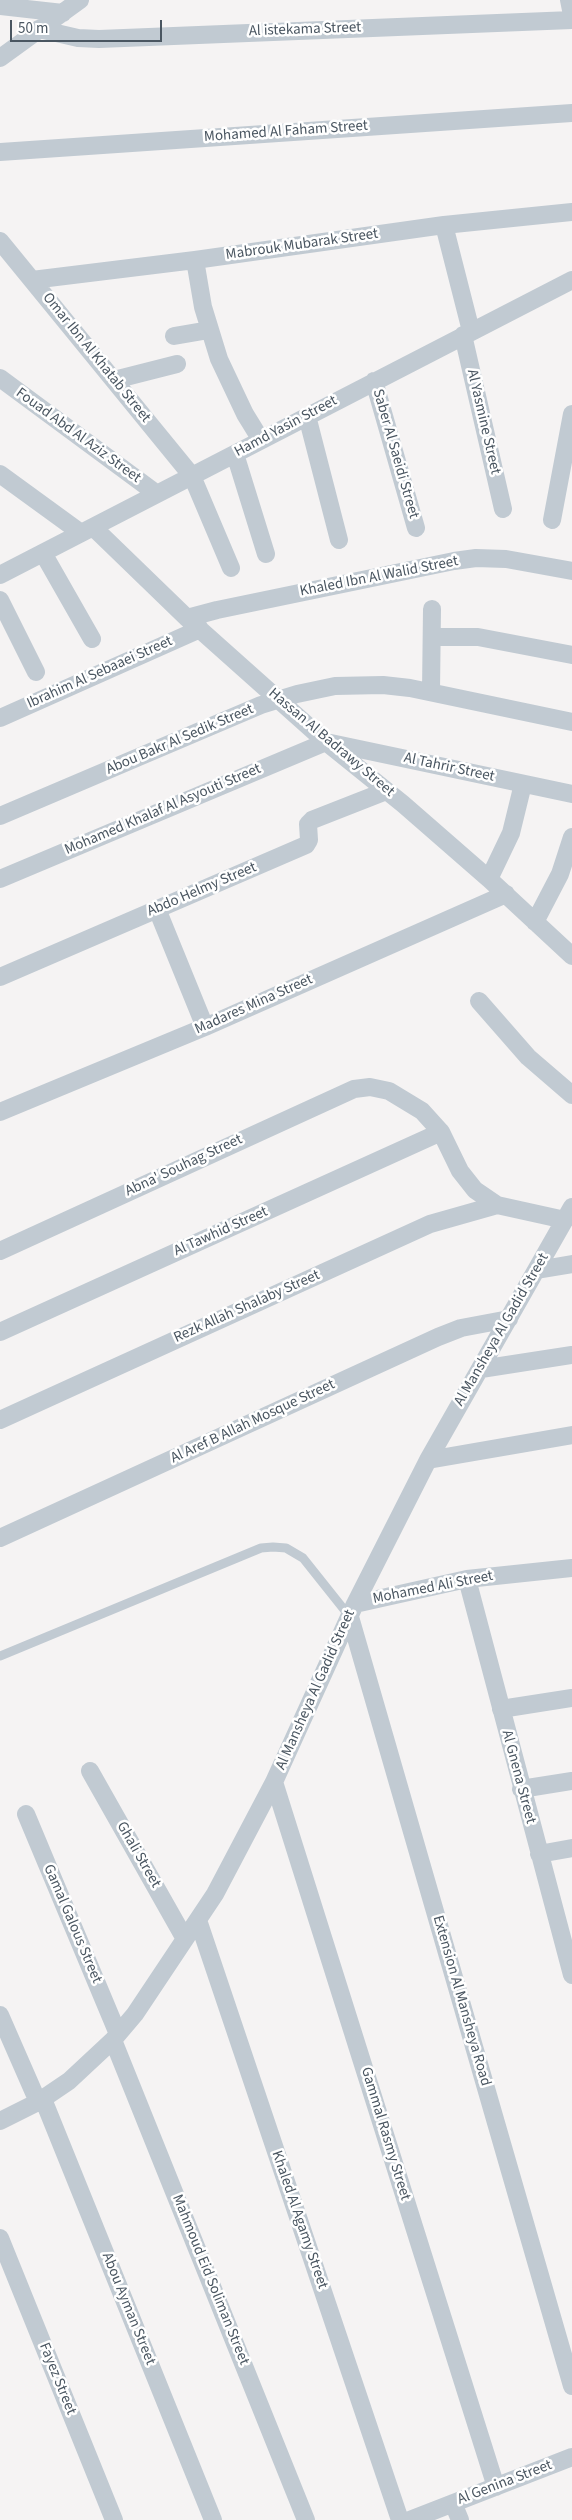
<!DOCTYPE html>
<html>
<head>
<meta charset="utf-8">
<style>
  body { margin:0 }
  #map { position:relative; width:572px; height:2520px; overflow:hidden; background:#f5f3f3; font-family:"Source Sans 3",sans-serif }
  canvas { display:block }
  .scale { position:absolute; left:10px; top:20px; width:152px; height:22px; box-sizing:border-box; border:2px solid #4a5661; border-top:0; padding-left:6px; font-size:15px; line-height:18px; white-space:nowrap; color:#4a5661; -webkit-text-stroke:4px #fff; paint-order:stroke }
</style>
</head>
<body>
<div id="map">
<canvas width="572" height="2520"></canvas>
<div class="scale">50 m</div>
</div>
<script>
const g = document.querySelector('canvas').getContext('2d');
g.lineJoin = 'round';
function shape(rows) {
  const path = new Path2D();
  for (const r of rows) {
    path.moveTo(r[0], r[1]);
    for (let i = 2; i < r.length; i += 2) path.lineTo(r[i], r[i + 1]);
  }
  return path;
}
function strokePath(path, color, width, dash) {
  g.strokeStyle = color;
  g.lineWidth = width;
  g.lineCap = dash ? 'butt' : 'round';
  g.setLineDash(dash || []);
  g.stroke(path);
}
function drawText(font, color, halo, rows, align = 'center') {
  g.font = font + ' "Source Sans 3",sans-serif';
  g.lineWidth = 5;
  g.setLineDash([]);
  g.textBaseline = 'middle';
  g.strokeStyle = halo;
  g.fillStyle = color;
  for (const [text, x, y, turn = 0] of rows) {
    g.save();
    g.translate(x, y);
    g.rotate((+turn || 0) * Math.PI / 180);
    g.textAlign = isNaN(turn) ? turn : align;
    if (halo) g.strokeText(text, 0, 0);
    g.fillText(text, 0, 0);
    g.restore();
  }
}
strokePath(shape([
  [0,1656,261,1548,273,1547,286,1548,303,1558,350,1617]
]), '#c1cad2', 9);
strokePath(shape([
  [569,0,572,15],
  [0,6,63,13],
  [39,29,78,38,99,39,572,20],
  [0,58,80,0],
  [0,152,572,113],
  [444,225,471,331],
  [0,241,192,476,231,568],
  [195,260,203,307,219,359,245,414,261,440],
  [32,280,195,260,444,225,572,212],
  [463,335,503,509],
  [174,336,209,330],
  [0,378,157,494],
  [114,380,177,364],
  [374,381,416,528],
  [307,416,339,540],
  [235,454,266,554],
  [0,474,81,533],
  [552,520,572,414],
  [93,527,187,618,326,742,403,804,489,879,572,956],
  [43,553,92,639],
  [0,575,572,280],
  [0,600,36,672],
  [187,618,217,610,454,561,476,558,506,559,572,571],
  [433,637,478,637,572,655],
  [431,691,432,609],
  [0,718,200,629],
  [0,816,261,705,297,694,335,686,383,685,410,688,572,722],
  [0,879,326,742,572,794],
  [489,879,511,833,523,784],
  [157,909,205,1027],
  [535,922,560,874,572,837],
  [0,977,306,845,309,840,308,824,312,820,386,791],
  [479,1001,528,1057,572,1095],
  [0,1112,205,1027,506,894],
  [0,1251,354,1089,370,1087,389,1091,422,1111,441,1132,460,1171,475,1190,497,1205,565,1220],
  [537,1270,572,1264],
  [0,1332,441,1132],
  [481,1369,572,1355],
  [0,1420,430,1224,497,1205],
  [428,1460,572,1435],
  [0,1538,438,1337,461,1328,509,1319],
  [467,1579,572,1975],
  [355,1604,467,1579,572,1568],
  [350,1617,572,2386],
  [501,1709,572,1698],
  [90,1771,185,1939],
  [274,1782,496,2487],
  [521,1789,572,1781],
  [26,1814,118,2034],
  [539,1854,572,1848],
  [198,1920,400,2520],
  [0,2015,38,2102],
  [113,2040,306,2520],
  [43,2099,213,2520],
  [0,2121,38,2102,69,2081,113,2040,135,2014,215,1894,274,1782,355,1604,428,1460,572,1207],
  [0,2238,114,2520],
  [453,2503,460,2520],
  [410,2520,572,2457]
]), '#c1cad2', 18);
drawText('15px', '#4a5661', '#fff', [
  ["Al istekama Street",305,30,-2],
  ["Mohamed Al Faham Street",286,132,-4],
  ["Mabrouk Mubarak Street",302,245,-8],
  ["Omar Ibn Al Khatab Street",96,358,51],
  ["Al Yasmine Street",483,422,77],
  ["Hamd Yasin Street",286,427,-28],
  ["Fouad Abd Al Aziz Street",78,436,36],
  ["Saber Al Saeidi Street",395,454,74],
  ["Khaled Ibn Al Walid Street",379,577,-11],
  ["Ibrahim Al Sebaaei Street",100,673,-24],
  ["Abou Bakr Al Sedik Street",180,740,-23],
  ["Hassan Al Badrawy Street",331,743,40],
  ["Al Tahrir Street",449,768,12],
  ["Mohamed Khalaf Al Asyouti Street",163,810,-23],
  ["Abdo Helmy Street",202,890,-23],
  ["Madares Mina Street",254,1005,-24],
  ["Abna' Souhag Street",184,1166,-25],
  ["Al Tawhid Street",221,1232,-24],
  ["Rezk Allah Shalaby Street",247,1307,-24],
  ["Al Mansheya Al Gadid Street",502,1330,-60],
  ["Al Aref B Allah Mosque Street",253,1422,-25],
  ["Mohamed Ali Street",433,1588,-11],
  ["Al Mansheya Al Gadid Street",316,1690,-66],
  ["Al Gnena Street",518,1777,75],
  ["Ghali Street",138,1855,60],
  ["Gamal Galous Street",72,1924,67],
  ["Extension Al Mansheya Road",461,2001,74],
  ["Gammal Rasmy Street",385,2134,73],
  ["Khaled Al Agamy Street",299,2220,71],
  ["Mahmoud Eid Soliman Street",210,2280,68],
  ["Abou Ayman Street",128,2309,68],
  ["Fayez Street",57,2379,68],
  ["Al Genina Street",505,2483,-21]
]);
</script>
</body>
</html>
